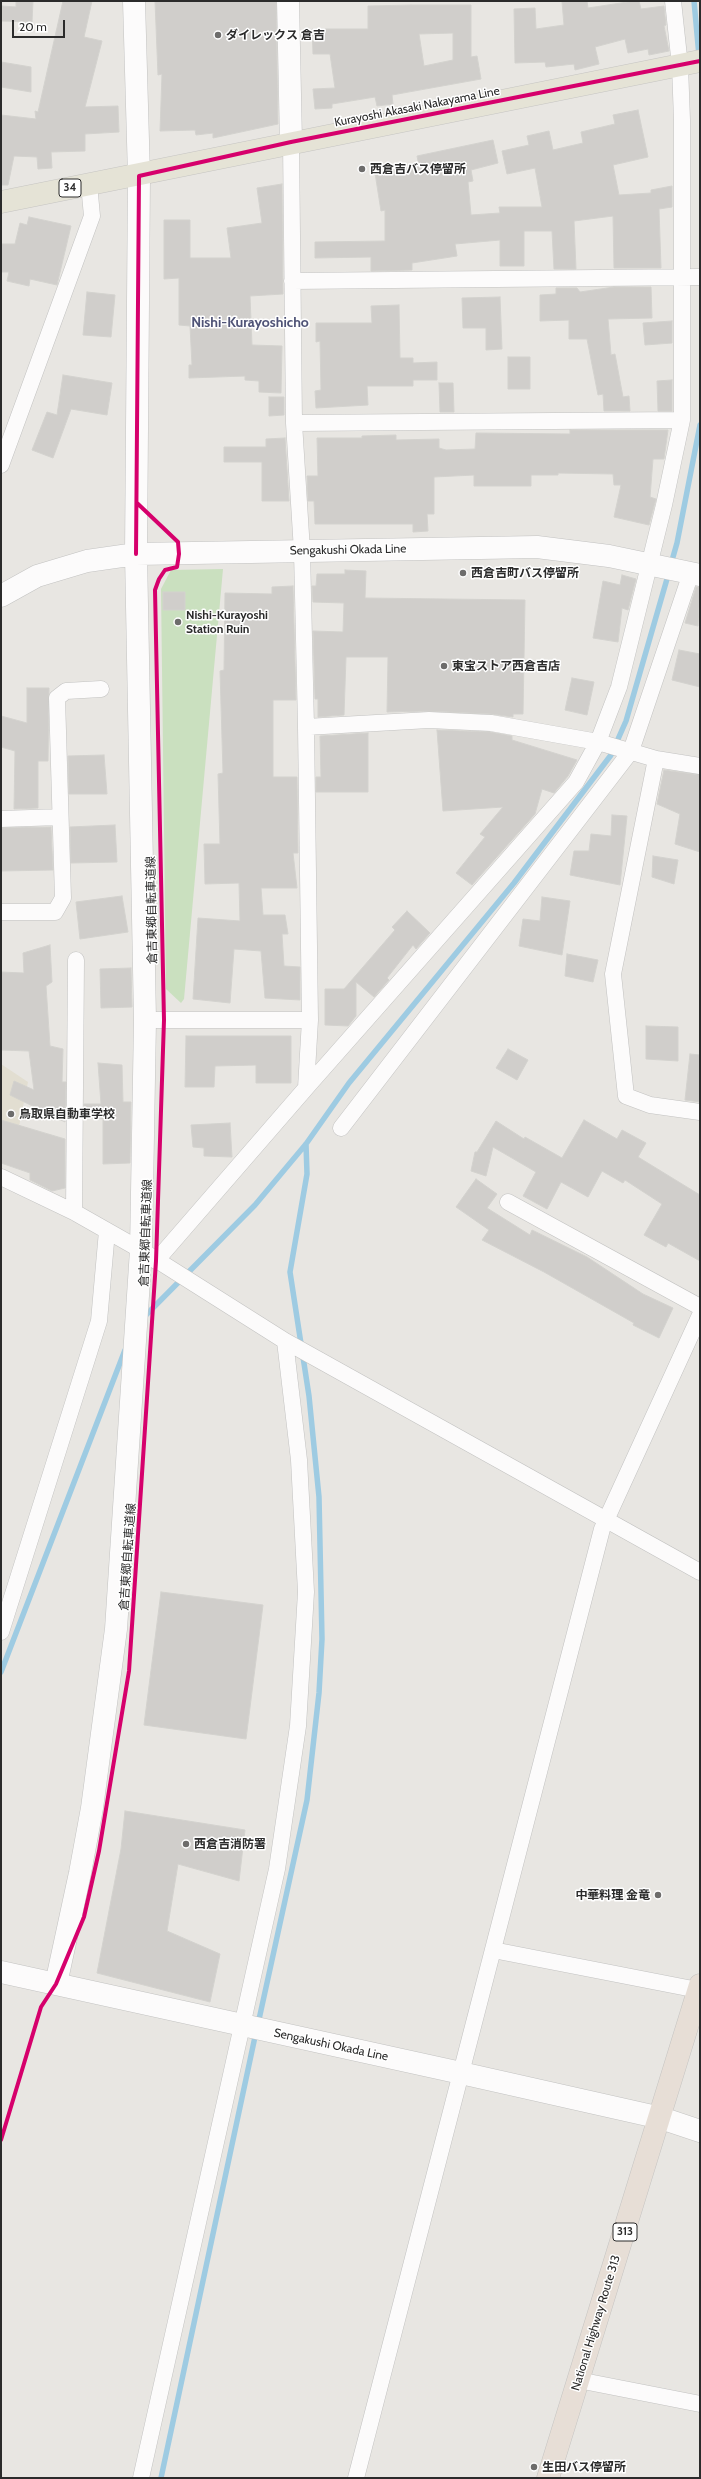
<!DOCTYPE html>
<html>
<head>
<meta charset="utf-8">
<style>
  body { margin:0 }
  #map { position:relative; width:701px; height:2479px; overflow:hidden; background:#e8e6e2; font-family:Cabin,sans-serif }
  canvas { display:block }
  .frame { position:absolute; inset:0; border:2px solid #2b2b2b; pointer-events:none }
  .scale { position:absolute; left:12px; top:20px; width:53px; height:18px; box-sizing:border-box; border:2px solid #2b2b2b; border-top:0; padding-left:5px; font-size:12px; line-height:14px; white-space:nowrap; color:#2b2b2b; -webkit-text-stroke:3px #fff; paint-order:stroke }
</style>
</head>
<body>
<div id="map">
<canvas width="701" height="2479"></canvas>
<div class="frame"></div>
<div class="scale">20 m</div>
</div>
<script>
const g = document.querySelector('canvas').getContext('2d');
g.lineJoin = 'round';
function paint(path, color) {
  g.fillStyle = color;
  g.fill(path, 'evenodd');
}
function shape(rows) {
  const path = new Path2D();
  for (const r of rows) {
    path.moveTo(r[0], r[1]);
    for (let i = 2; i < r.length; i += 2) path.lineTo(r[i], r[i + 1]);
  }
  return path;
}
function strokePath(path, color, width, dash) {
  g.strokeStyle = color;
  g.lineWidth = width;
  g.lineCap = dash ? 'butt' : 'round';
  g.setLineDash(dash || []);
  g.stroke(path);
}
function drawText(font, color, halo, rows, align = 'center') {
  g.font = font + ' Cabin,"Noto Sans JP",sans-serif';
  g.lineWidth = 3;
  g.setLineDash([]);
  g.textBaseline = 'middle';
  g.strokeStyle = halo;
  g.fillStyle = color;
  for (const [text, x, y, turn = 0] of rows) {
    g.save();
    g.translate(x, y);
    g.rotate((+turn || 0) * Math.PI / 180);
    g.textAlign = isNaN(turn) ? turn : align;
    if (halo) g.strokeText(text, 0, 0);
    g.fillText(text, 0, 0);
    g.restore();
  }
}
paint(shape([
  [1,1064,28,1082,15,1146,1,1166]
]), '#e2ded1');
paint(shape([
  [223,569,184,999,181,1003,166,989,161,589,171,570]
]), '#cae0bf');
strokePath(shape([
  [694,1,699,56],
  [671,564,677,543,700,425],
  [143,1318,255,1205,306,1144,349,1083,514,883,611,755,626,721,669,572],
  [1,1672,125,1350],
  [258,2024,307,1800,319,1693,322,1639,319,1497,309,1396,290,1272,307,1174,306,1144],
  [161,2478,256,2032]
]), '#9ecbe2', 5.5);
const building = shape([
  [16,1,33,1,32,22,2,21,2,6,16,7,16,1],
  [63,1,92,1,84,37,102,41,85,107,118,106,119,132,85,134,85,151,51,152,52,168,38,169,37,157,14,156,8,185,1,185,1,115,36,119,35,111,38,112,63,1],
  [155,1,276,1,278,124,213,138,213,133,196,135,195,130,160,131,162,74,158,75,155,1],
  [587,1,588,8,634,1,639,1,641,9,664,6,666,25,664,26,669,51,649,55,648,49,628,53,625,39,595,47,599,64,575,70,574,64,546,67,545,62,515,63,514,9,535,8,536,29,564,25,562,2,587,1],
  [411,5,471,5,471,57,477,56,481,79,392,95,393,104,377,106,375,97,332,104,332,108,315,109,313,89,335,88,330,54,313,54,312,29,368,29,368,6,411,5],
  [453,33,453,60,424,66,419,34,453,33],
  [1,62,31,67,31,92,1,87,1,62],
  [638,110,648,157,613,165,619,195,651,193,651,190,672,186,672,207,659,209,661,268,614,268,613,216,574,221,576,269,554,269,552,231,524,231,524,266,500,266,500,240,455,244,457,256,412,263,412,270,371,271,371,257,315,258,315,242,385,241,385,210,381,211,375,173,419,166,417,156,493,140,498,163,471,170,473,181,468,182,471,215,500,213,499,207,542,207,535,168,507,174,502,151,529,145,527,136,549,131,553,150,583,143,581,132,615,124,613,115,638,110],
  [282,184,283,294,250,296,252,345,282,346,281,393,259,392,259,381,245,380,245,376,189,378,189,365,192,365,190,326,179,325,179,278,164,279,164,220,190,220,190,258,231,258,227,228,262,223,257,188,282,184],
  [29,217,71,226,57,285,30,279,29,286,7,281,9,272,1,272,1,244,15,244,20,223,27,225,29,217],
  [614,287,651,287,652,318,608,319,611,355,615,354,623,397,629,396,630,411,604,411,603,394,598,395,587,339,569,339,569,320,540,321,540,295,556,294,556,288,577,288,580,292,614,287],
  [87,292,115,295,111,337,83,335,87,292],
  [500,297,502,349,486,350,486,328,463,328,462,298,500,297],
  [399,305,400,358,413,358,413,363,437,362,437,380,413,380,413,386,367,386,368,405,316,408,315,391,321,390,320,341,316,342,316,323,372,323,371,306,399,305],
  [672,321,672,343,645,345,643,323,672,321],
  [508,357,530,357,530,389,508,389,508,357],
  [63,375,112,383,107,415,71,409,53,458,32,450,47,412,57,415,63,375],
  [672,380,672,411,658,411,657,381,672,380],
  [439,383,453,383,454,412,440,412,439,383],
  [269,397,284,397,284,415,269,416,269,397],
  [570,430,668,430,664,459,653,459,650,497,656,499,649,525,614,517,621,485,614,485,613,474,558,473,558,475,531,475,531,486,474,486,474,475,434,477,434,514,427,514,428,531,413,532,413,524,315,524,314,501,308,501,307,476,318,476,317,438,362,438,362,436,396,435,396,440,439,439,439,448,446,450,475,449,476,433,570,434,570,430],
  [285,438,289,501,262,501,262,462,224,462,224,447,266,447,266,439,285,438],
  [345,570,366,571,365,598,525,600,523,714,513,714,513,717,491,714,429,711,387,712,388,657,346,657,344,715,318,717,318,699,315,699,313,631,343,632,344,603,313,602,312,586,316,586,317,574,345,574,345,570],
  [622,575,636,579,628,610,622,608,618,642,593,638,603,581,620,585,622,575],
  [293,586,296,700,273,700,273,777,297,777,298,853,293,853,297,888,261,888,263,915,285,915,288,934,282,934,284,966,300,967,300,1000,265,998,261,951,234,949,230,1003,193,999,198,918,240,921,239,883,205,884,204,844,220,844,218,774,223,773,220,671,224,670,225,593,272,594,272,587,293,586],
  [696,587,700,587,698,626,685,623,696,587],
  [163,592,185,592,185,610,163,610,163,592],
  [679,650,700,654,700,687,672,680,679,650],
  [572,678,594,682,587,715,565,710,572,678],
  [27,688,49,688,48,761,38,761,38,808,14,809,15,751,1,747,1,716,27,723,27,688],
  [437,730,490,732,512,736,512,740,577,760,568,776,554,793,542,789,535,814,472,885,456,873,485,837,480,834,503,807,443,811,437,730],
  [368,733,368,792,316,792,316,777,321,777,320,736,368,733],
  [104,755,107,794,69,794,68,756,104,755],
  [664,770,700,775,700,852,675,844,680,814,657,804,664,770],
  [612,815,627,816,620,885,570,875,574,851,589,851,591,834,611,836,612,815],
  [115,825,117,862,71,863,70,827,115,825],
  [51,827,53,870,1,871,1,828,51,827],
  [653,856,678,860,674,884,652,877,653,856],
  [122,896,128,932,80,939,76,902,122,896],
  [542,897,570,901,562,955,519,946,523,919,540,921,542,897],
  [407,911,430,933,416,949,413,945,387,978,389,980,374,997,356,982,356,1016,348,1026,325,1025,325,989,344,989,395,930,392,927,407,911],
  [50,945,52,982,46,986,50,1046,63,1049,62,1082,66,1082,65,1122,10,1095,14,1081,34,1090,29,1051,1,1050,1,972,24,973,23,953,50,945],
  [567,954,598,960,593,982,565,976,567,954],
  [131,968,132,1007,101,1008,100,969,131,968],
  [646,1026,678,1027,678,1061,646,1059,646,1026],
  [186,1036,291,1036,291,1083,256,1083,256,1065,215,1066,214,1087,185,1087,186,1036],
  [508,1049,528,1060,517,1080,496,1068,508,1049],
  [690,1054,700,1055,700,1102,685,1100,690,1054],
  [98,1063,122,1065,123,1102,131,1102,130,1163,103,1164,103,1119,84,1117,84,1104,101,1104,98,1063],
  [1,1120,65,1139,65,1188,52,1191,30,1180,30,1173,1,1163,1,1120],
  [584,1120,617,1139,622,1130,646,1143,638,1157,700,1195,700,1261,668,1243,666,1247,644,1235,662,1204,625,1180,623,1183,602,1171,588,1197,561,1182,547,1209,523,1196,536,1172,493,1147,486,1176,471,1171,475,1152,477,1152,496,1121,524,1139,525,1137,562,1158,584,1120],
  [230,1123,232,1157,204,1156,204,1148,193,1147,191,1125,230,1123],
  [476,1179,497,1194,487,1208,530,1235,532,1230,587,1257,643,1294,673,1308,659,1338,633,1325,634,1323,544,1272,482,1240,489,1230,456,1207,476,1179],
  [161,1592,263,1605,246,1739,144,1725,161,1592],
  [125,1811,245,1830,239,1881,178,1864,167,1931,220,1954,210,2002,97,1973,121,1849,125,1811]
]);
paint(building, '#d0cecb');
strokePath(building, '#d3d2ce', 1);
const street = shape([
  [292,281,700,277],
  [294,423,682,420],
  [1,465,92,216,89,184],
  [306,727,429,720,491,723,598,742,656,759,700,766],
  [656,759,613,974,626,1096,650,1105,700,1112],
  [1,819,60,817],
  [1,912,55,912,63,898,57,698,66,691,101,689],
  [145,1020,310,1020],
  [306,1088,576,782,598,742,619,687,664,505,682,420,682,120,680,66,673,1],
  [341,1128,631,751,691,573],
  [1,1177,74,1212,141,1250,285,1341,700,1572],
  [508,1202,700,1307],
  [74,1212,76,960],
  [156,1261,306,1088,310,1020,306,727,302,551,294,423,291,142],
  [1,1632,99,1321,107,1231],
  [493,1950,698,1990],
  [578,2380,700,2404],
  [141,2478,277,1869,298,1726,306,1592,299,1460,285,1341],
  [356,2478,602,1529,700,1315]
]);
const secondary = shape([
  [288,1,291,142],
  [1,596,37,576,87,561,136,554,537,547,609,556,700,575],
  [1,1972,461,2073,661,2118,700,2131],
  [56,1984,80,1873,92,1808,116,1629,141,1250,145,1020,136,554,139,176,134,1]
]);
const primary = shape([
  [1,202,700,61]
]);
const highway = shape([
  [548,2478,700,1985]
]);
strokePath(street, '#c2c2c1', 17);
strokePath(secondary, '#c2c2c1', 23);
strokePath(primary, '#c5c4c2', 23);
strokePath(highway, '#c5c4c2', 23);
strokePath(street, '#fcfbfb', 16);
strokePath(secondary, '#fcfbfb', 22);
strokePath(primary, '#e5e3d6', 22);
strokePath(highway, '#e7ded6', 22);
strokePath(shape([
  [136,554,139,176,291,142,700,61],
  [1,2140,41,2007,56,1984,84,1917,99,1851,129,1671,156,1261,164,1020,155,590,159,579,165,570,177,567,179,554,178,542,137,503]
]), '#d6006c', 4);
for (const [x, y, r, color] of [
  [218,35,4,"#6d6c6b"],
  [362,169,4,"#6d6c6b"],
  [463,573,4,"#6d6c6b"],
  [178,622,4,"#6d6c6b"],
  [444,666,4,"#6d6c6b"],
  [11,1114,4,"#6d6c6b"],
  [186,1844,4,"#6d6c6b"],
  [658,1895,4,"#6d6c6b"],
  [534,2467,4,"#6d6c6b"]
]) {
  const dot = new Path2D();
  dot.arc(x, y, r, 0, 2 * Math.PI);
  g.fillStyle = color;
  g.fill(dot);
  strokePath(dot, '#fff', 1.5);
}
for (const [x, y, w] of [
  [70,188,22],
  [625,2232,24]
]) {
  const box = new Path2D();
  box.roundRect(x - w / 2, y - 9, w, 18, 3);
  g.fillStyle = '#fff';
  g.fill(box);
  strokePath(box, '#2b2b2b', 1);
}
drawText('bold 11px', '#2b2b2b', null, [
  ["34",70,188],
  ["313",625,2232]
]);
drawText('bold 12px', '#2b2b2b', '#fff', [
  ["ダイレックス 倉吉",226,35],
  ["西倉吉バス停留所",370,169],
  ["西倉吉町バス停留所",471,573],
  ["Nishi-Kurayoshi",186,615],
  ["Station Ruin",186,629],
  ["東宝ストア西倉吉店",452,666],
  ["鳥取県自動車学校",19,1114],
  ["西倉吉消防署",194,1844],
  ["中華料理 金竜",650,1895,"right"],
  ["生田バス停留所",542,2467]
], 'left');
drawText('12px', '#2b2b2b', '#fff', [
  ["Kurayoshi Akasaki Nakayama Line",417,107,-11],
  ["Sengakushi Okada Line",348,550,-1],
  ["倉吉東郷自転車道線",152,910,-91],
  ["倉吉東郷自転車道線",146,1233,-88],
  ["倉吉東郷自転車道線",128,1557,-86],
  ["Sengakushi Okada Line",331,2045,12],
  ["National Highway Route 313",596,2323,-73]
]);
drawText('bold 14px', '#505477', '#fff', [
  ["Nishi-Kurayoshicho",250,323]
]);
</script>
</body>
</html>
